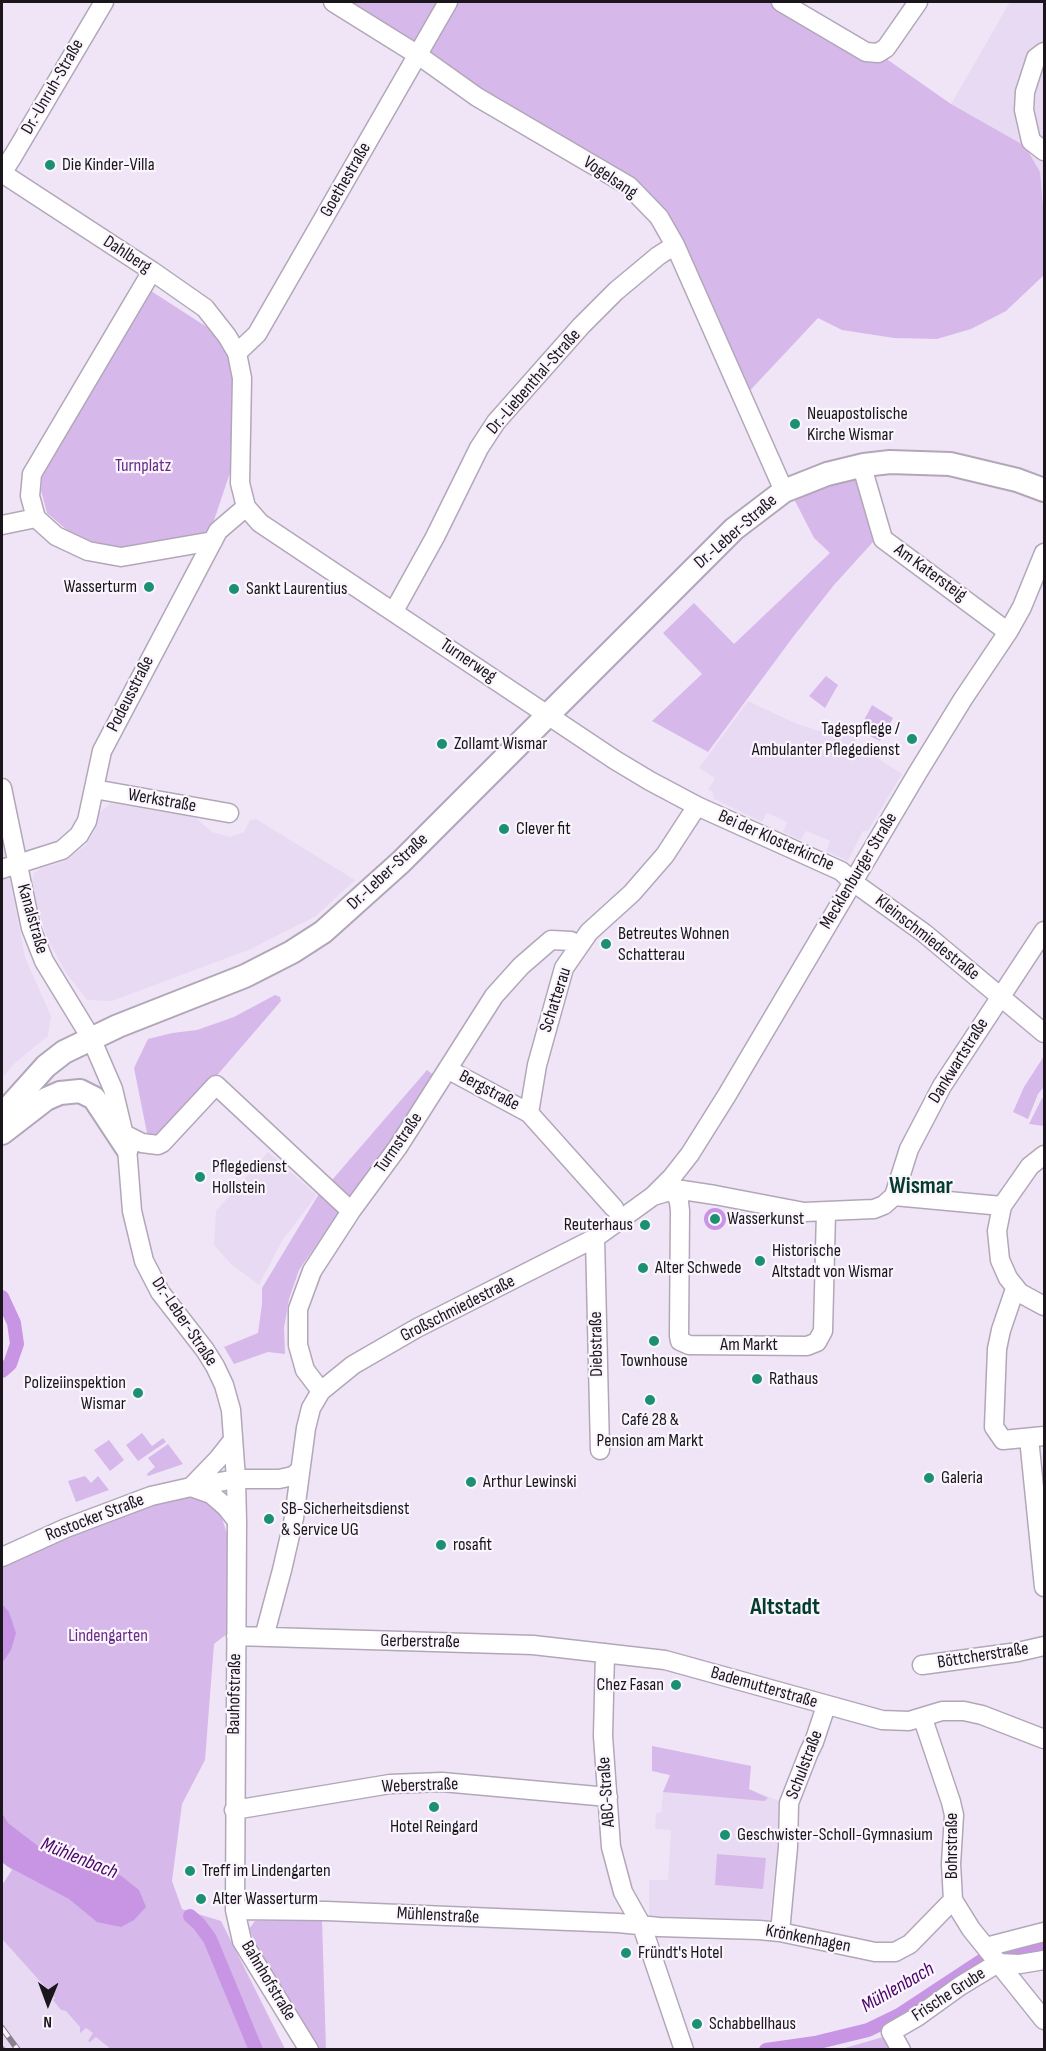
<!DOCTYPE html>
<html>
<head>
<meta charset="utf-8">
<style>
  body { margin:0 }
  #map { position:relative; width:1046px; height:2051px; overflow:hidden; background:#f0e5f7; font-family:"Sofia Sans Condensed",sans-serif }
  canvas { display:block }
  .frame { position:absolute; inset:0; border:3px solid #1a161c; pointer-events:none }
  .north { position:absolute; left:18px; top:1973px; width:60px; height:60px; -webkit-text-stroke:4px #faf5fd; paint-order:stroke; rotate:181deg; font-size:16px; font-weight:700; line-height:24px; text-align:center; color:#1a161c }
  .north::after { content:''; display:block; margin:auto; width:21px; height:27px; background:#1a161c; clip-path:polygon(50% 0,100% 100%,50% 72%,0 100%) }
</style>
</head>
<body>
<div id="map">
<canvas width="1046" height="2051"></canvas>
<div class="frame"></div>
<div class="north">N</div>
</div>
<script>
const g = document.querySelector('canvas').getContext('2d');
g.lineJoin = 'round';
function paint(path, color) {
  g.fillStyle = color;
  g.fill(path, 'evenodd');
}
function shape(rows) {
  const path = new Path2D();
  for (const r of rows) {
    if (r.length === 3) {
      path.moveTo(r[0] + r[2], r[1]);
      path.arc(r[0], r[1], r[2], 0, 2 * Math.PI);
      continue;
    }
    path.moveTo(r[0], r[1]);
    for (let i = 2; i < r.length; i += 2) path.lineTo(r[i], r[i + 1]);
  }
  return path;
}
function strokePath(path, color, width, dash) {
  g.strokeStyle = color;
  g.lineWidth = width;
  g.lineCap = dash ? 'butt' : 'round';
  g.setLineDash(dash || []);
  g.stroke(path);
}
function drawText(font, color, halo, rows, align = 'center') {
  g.font = font + ' "Sofia Sans Condensed",sans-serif';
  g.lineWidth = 4.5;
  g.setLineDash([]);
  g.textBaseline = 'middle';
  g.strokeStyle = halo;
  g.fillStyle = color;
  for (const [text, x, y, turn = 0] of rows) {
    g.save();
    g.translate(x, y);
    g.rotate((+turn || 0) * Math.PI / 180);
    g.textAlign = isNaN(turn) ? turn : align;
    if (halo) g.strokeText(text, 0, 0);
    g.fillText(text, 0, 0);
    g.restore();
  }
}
paint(shape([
  [1010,2,1044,2,1044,216,1043,197,951,104],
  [748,701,795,723,819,731,844,733,856,738,853,746,874,756,902,774,868,831,863,831,848,861,826,851,830,841,806,831,801,840,783,832,787,822,767,813,762,822,714,799,712,791,708,790,715,778,699,768],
  [111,803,195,817,212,832,230,837,244,832,250,820,256,819,355,880,316,916,251,949,112,1001,87,1000,66,973,48,940,38,911,32,881,34,873,42,868,63,862,86,845,94,832,100,812],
  [2,838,25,957,51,1016,48,1036,15,1063,2,1078],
  [268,1152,317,1195,282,1241,259,1285,231,1264,214,1245,216,1211],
  [652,1746,751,1766,749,1789,782,1802,769,1924,705,1918,649,1917,649,1880,668,1880,671,1830,655,1829,656,1813,661,1812,663,1792,670,1775,652,1771],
  [2,1939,55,1998,114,2049,2,2049]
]), '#e9daf3');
paint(shape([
  [333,2,781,2,878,53,951,104,1025,146,1040,172,1044,216,1044,275,1006,311,971,329,937,339,894,338,842,330,818,318,742,399,675,245,629,186],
  [148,289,230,342,238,377,235,458,207,541,173,557,99,545,67,530,47,513,41,490,43,468],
  [861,477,873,542,834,585,793,637,708,752,652,721,702,674,663,633,694,603,734,644,830,553,814,538,794,499,814,491],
  [826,676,838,685,825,708,809,696],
  [872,705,893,718,880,741,864,733,862,724],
  [275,995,280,997,281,1001,164,1137,156,1137,147,1133,134,1068,148,1039,172,1033,197,1030,234,1017],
  [1044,1056,1043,1080,1044,1087,1038,1094,1028,1119,1013,1112,1024,1087],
  [427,1070,436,1077,351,1197,332,1180],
  [1042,1098,1044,1100,1044,1126,1029,1124],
  [320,1192,340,1211,299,1270,289,1299,284,1328,285,1354,268,1352,234,1364,224,1347,258,1333,262,1304,262,1288],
  [142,1433,152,1446,163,1438,166,1442,138,1461,126,1445],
  [109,1440,124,1460,110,1471,94,1450],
  [168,1444,183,1464,148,1476,147,1474,155,1467,148,1458],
  [85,1476,91,1483,98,1476,109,1490,76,1502,68,1481],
  [189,1493,215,1507,221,1515,228,1537,228,1633,214,1644,205,1760,182,1804,172,1881,182,1909,221,1921,285,2049,112,2050,96,2037,90,2042,88,2041,93,2033,86,2028,80,2033,80,2027,66,2011,61,2010,53,2000,55,1998,2,1939,2,1885,12,1870,2,1862,2,1566,98,1522],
  [652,1746,751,1766,749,1789,768,1798,764,1801,663,1792,670,1775,652,1771],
  [717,1854,766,1858,763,1889,715,1885],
  [322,1920,326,2049,319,2049,271,1977,249,1929,255,1921],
  [891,2032,901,2050,838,2050,883,2037]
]), '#d7b8ea');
paint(shape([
  [715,1219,11],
  [2,1604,9,1612,16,1633,11,1650,2,1663],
  [2,1813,8,1823,47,1853,120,1875,139,1890,146,1907,134,1920,121,1927,97,1922,69,1899,7,1866,2,1862]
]), '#c795e4');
strokePath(shape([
  [2,1297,14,1323,17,1344,10,1364,2,1371],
  [190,1916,199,1924,210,1939,256,2050],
  [766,2050,815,2043,868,2030,899,2015,981,1961,1012,1950,1044,1945]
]), '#c795e4', 14);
const minor = shape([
  [333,2,418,55,477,97,629,186,659,217,675,245,784,491],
  [781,2,866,52,878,53,886,48,918,2],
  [1044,52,1036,58,1025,92,1024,110,1031,141,1044,151],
  [2,173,152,271,205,308,227,336,237,353,242,378,240,483,246,507,260,523,615,760,650,781,697,806,841,871,853,882,924,933,1044,1033],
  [2,173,13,156,104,2],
  [152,271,32,474,30,496,36,518,56,536,88,551,121,557,213,541],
  [237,353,257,334,448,2],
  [864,465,865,477,883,539,1008,632],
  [2,525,36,518],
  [394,611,435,537,479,448,496,422,581,326,616,291,658,256,675,245],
  [2,788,31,928,44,961,91,1038,113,1089,127,1148,132,1211,144,1261,160,1292,205,1350,215,1366,224,1385,231,1410,236,1479,237,1521,235,1910,242,1941,309,2050],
  [94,789,229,813],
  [2,869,62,850,79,835,87,821,102,751,218,531,246,507],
  [449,1070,529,1113,614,1208],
  [529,1113,537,1065,564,968,589,932,632,893,665,855,697,806],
  [124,1134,142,1143,158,1145,162,1143,216,1085,351,1211],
  [1044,1155,1030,1166,1002,1206,997,1231,1000,1260,1008,1278,1020,1293,1044,1306],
  [672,1182,679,1202,680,1211,679,1336,680,1341,689,1345,807,1346,817,1342,823,1331,826,1212],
  [653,1196,670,1191,682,1190,715,1195,804,1212,874,1209,884,1205,894,1196,909,1149,942,1086,1044,931],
  [894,1196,1002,1206],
  [595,1238,600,1450],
  [1015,1289,1001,1330,997,1349,994,1427,1003,1440,1044,1436],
  [321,1391,305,1370,298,1345,298,1309,312,1271,351,1211,398,1147,494,996,521,966,551,940,571,941,577,948],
  [1029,1438,1044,1587],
  [233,1440,218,1459,191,1487,211,1494,226,1507,237,1521],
  [2,1557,66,1528,151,1496,191,1487,236,1479,279,1479,293,1476,300,1470],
  [236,1636,533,1645,665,1660,882,1720,909,1721,942,1711,964,1711,982,1715,1044,1739],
  [264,1637,282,1570,294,1518,306,1428,311,1408,321,1391,353,1365,417,1328,595,1238,653,1196,672,1177,690,1154,727,1095,918,772,963,699,1008,632,1022,607,1044,553],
  [605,1653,603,1736,611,1847,623,1892,642,1926,684,2050],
  [922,1665,1018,1652,1044,1646],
  [923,1719,951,1802,954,1815,951,1864,953,1900,971,1929,1044,2020],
  [234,1810,390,1784,442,1782,608,1797],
  [235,1910,326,1911,618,1923,659,1927,759,1930,780,1932,875,1952,895,1952,910,1944,953,1900],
  [780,1932,788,1847,789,1803,809,1752,814,1742,826,1706],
  [986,1947,1044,1932],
  [901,2050,891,2032,917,2017,960,1986,998,1963,1020,1964,1044,1960]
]);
const major = shape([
  [2,1115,46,1066,64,1052,118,1026,245,976,292,952,323,932,401,862,734,529,784,491,827,474,864,465,890,462,950,464,1017,480,1044,490],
  [2,1133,46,1099,60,1093,80,1091,94,1098,127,1148]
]);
strokePath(minor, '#b2a7b9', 21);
strokePath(major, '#b2a7b9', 26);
strokePath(minor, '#fff', 18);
strokePath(major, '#fff', 22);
const rail = shape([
  [2,2028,18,2050],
  [2,2049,2,2050]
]);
strokePath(rail, '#89818d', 6);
strokePath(rail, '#faf5fd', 4, [11]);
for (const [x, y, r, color] of [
  [50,165,6,"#1c9073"],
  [795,424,6,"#1c9073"],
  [149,587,6,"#1c9073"],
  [234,589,6,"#1c9073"],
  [912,739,6,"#1c9073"],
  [442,744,6,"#1c9073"],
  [504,829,6,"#1c9073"],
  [606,944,6,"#1c9073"],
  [200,1177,6,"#1c9073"],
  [715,1219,6,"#1c9073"],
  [645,1225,6,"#1c9073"],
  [760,1261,6,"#1c9073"],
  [643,1268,6,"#1c9073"],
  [654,1341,6,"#1c9073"],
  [757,1379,6,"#1c9073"],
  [138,1393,6,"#1c9073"],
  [650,1400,6,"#1c9073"],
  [929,1478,6,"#1c9073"],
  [471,1482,6,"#1c9073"],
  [269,1519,6,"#1c9073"],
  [441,1545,6,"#1c9073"],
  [676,1685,6,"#1c9073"],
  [434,1807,6,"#1c9073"],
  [725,1835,6,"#1c9073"],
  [190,1871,6,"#1c9073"],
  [201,1899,6,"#1c9073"],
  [626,1953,6,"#1c9073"],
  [697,2024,6,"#1c9073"]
]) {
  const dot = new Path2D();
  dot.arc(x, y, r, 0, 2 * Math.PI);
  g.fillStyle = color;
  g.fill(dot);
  strokePath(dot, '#faf5fd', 2);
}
drawText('18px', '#1a161c', '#faf5fd', [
  ["Dr.-Unruh-Straße",53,87,-60],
  ["Vogelsang",610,178,34],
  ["Goethestraße",346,180,-60],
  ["Dahlberg",127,255,33],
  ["Dr.-Liebenthal-Straße",534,382,-49],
  ["Dr.-Leber-Straße",736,532,-41],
  ["Am Katersteig",930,573,36],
  ["Turnerweg",468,661,34],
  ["Podeusstraße",131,694,-63],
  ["Werkstraße",162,801,10],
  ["Bei der Klosterkirche",776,841,24],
  ["Mecklenburger Straße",859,871,-59],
  ["Dr.-Leber-Straße",388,872,-43],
  ["Kanalstraße",32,919,74],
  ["Kleinschmiedestraße",927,938,38],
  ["Schatterau",556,1000,-72],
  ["Dankwartstraße",959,1061,-58],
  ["Bergstraße",489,1091,28],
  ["Turmstraße",399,1143,-55],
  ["Großschmiedestraße",458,1309,-27],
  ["Dr.-Leber-Straße",184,1322,56],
  ["Diebstraße",597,1344,-91],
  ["Am Markt",749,1345],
  ["Rostocker Straße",95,1518,-21],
  ["Gerberstraße",420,1642,1],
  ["Böttcherstraße",983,1656,-9],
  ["Bademutterstraße",764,1688,16],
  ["Bauhofstraße",235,1694,-89],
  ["Schulstraße",805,1765,-69],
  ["Weberstraße",420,1786,-2],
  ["ABC-Straße",607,1792,-94],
  ["Bohrstraße",952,1846,-90],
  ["Mühlenstraße",438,1916,3],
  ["Krönkenhagen",808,1939,11],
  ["Bahnhofstraße",268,1981,59],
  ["Frische Grube",949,1995,-33]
]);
drawText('18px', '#1a161c', '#faf5fd', [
  ["Die Kinder-Villa",62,165],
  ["Neuapostolische",807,414],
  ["Kirche Wismar",807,435],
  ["Wasserturm",137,587,"right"],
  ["Sankt Laurentius",246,589],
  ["Tagespflege /",900,729,"right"],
  ["Ambulanter Pflegedienst",900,750,"right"],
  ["Zollamt Wismar",454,744],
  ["Clever fit",516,829],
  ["Betreutes Wohnen",618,934],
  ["Schatterau",618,955],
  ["Pflegedienst",212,1167],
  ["Hollstein",212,1188],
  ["Wasserkunst",727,1219],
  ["Reuterhaus",633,1225,"right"],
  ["Historische",772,1251],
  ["Altstadt von Wismar",772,1272],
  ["Alter Schwede",655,1268],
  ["Townhouse",654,1361,"center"],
  ["Rathaus",769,1379],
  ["Polizeiinspektion",126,1383,"right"],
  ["Wismar",126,1404,"right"],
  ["Café 28 &",650,1420,"center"],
  ["Pension am Markt",650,1441,"center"],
  ["Galeria",941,1478],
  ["Arthur Lewinski",483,1482],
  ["SB-Sicherheitsdienst",281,1509],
  ["& Service UG",281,1530],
  ["rosafit",453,1545],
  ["Chez Fasan",664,1685,"right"],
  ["Hotel Reingard",434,1827,"center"],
  ["Geschwister-Scholl-Gymnasium",737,1835],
  ["Treff im Lindengarten",202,1871],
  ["Alter Wasserturm",213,1899],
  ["Fründt's Hotel",638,1953],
  ["Schabbellhaus",709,2024]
], 'left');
drawText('18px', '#682a87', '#faf5fd', [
  ["Turnplatz",143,466],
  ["Lindengarten",108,1636]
]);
drawText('italic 20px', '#4b0468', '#faf5fd', [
  ["Mühlenbach",79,1859,22],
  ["Mühlenbach",898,1988,-30]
]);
drawText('bold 24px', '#043c2e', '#faf5fd', [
  ["Wismar",921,1187],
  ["Altstadt",785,1608]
]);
</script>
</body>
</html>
